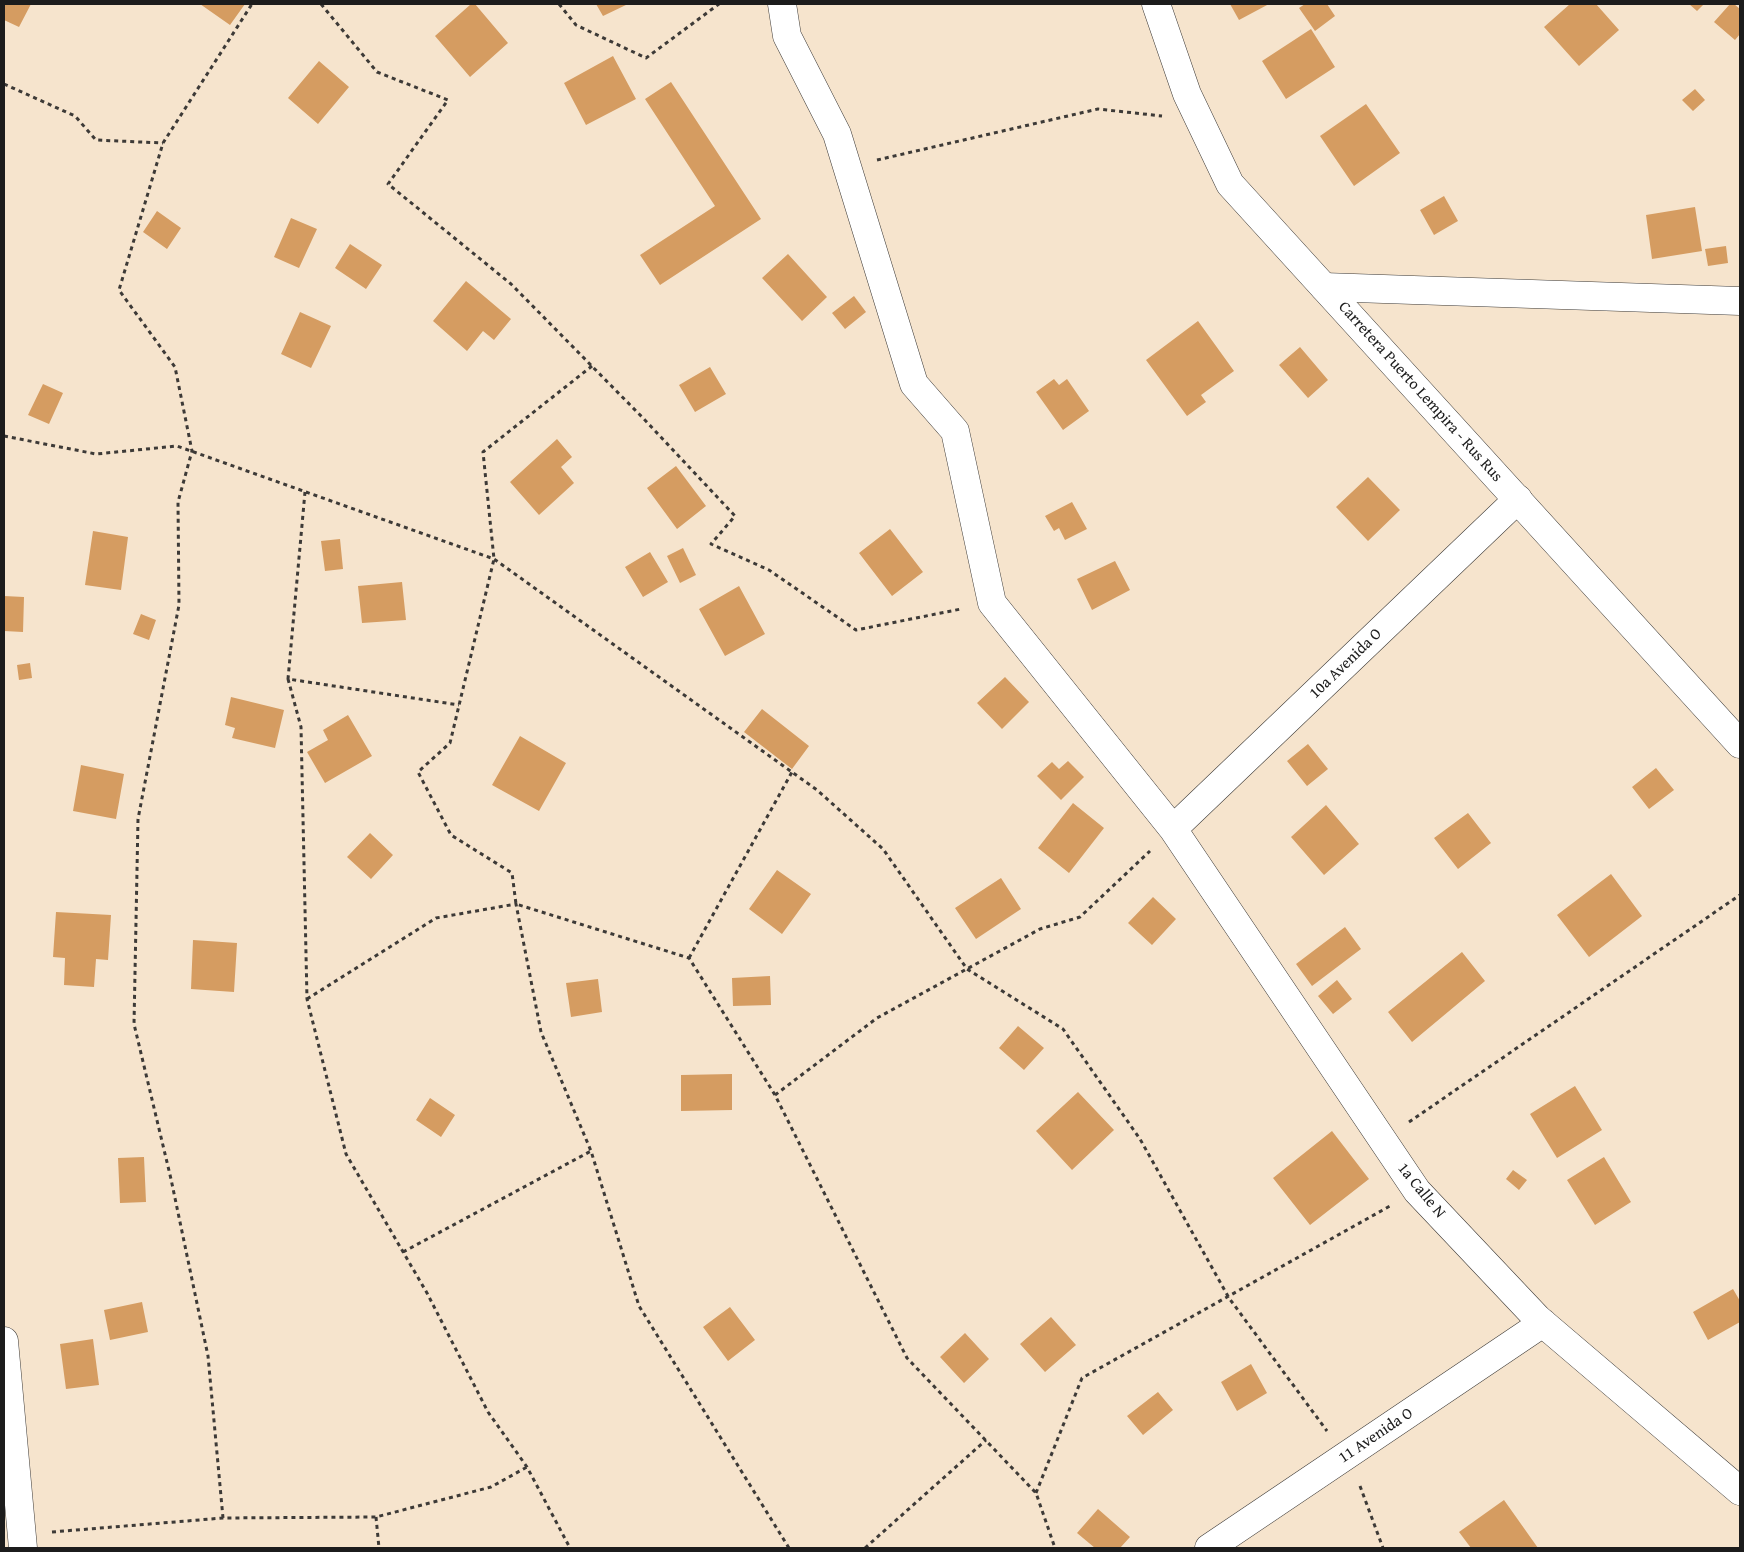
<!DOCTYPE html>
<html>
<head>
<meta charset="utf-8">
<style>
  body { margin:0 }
  #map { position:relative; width:1744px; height:1552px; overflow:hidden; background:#f6e4cd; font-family:"Gentium Book Plus",serif }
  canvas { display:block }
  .frame { position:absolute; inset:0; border:5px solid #1c1c1c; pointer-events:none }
</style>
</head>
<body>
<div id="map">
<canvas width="1744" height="1552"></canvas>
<div class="frame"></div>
</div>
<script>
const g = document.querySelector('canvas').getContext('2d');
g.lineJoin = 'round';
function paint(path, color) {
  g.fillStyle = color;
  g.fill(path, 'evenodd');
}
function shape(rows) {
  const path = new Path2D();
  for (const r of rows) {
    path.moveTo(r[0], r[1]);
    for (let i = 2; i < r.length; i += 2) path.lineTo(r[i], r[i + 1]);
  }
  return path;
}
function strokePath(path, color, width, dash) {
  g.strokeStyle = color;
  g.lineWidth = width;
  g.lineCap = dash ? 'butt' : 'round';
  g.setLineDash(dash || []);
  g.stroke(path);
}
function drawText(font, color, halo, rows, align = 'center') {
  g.font = font + ' "Gentium Book Plus",serif';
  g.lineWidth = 4;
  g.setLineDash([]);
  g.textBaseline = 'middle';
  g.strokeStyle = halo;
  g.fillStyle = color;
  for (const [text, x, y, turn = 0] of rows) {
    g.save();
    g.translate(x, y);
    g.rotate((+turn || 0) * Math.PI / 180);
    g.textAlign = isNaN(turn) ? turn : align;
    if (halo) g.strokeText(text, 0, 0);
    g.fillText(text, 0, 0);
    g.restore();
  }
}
paint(shape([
  [4,4,31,4,19,27,4,20],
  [200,4,245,4,230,25],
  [471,4,475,4,508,43,470,77,435,36],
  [596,4,628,4,603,16],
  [1230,4,1269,4,1239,20],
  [1305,4,1327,4,1335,16,1315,31,1299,8],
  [1570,4,1596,4,1619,30,1579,66,1544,27],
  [1689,4,1704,4,1697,11],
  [1730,4,1734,4,1740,9,1740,34,1735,40,1714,22],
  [1311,29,1335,67,1286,99,1262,61],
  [613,56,636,99,586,125,564,83],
  [319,61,349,87,318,124,288,98],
  [671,82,761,219,660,285,640,255,715,206,645,99],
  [1695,89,1705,100,1693,111,1682,100],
  [1366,104,1400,153,1354,186,1320,136],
  [1444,196,1458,221,1434,235,1420,210],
  [1695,207,1702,251,1652,259,1646,215],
  [157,211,181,228,167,249,143,232],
  [291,218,317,229,299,268,274,257],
  [350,244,382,265,366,289,335,268],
  [1726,246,1728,263,1708,266,1705,249],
  [788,254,827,297,802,321,762,278],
  [466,281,511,319,494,340,483,331,467,351,433,321],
  [854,296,866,312,845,329,832,313],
  [300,312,331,326,311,368,281,354],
  [1198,321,1234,371,1201,395,1206,402,1187,416,1146,360],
  [1300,347,1328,380,1308,398,1279,365],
  [710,367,726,394,695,412,679,385],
  [1054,379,1059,385,1067,379,1089,411,1063,430,1036,392],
  [43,384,63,393,49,424,28,415],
  [557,439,572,457,561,467,574,483,539,515,510,482],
  [676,466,706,506,677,529,647,488],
  [1368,477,1400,510,1368,541,1336,507],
  [1072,502,1087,529,1065,540,1059,528,1054,531,1045,516],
  [890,529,923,572,892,596,859,553],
  [93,531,128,537,121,590,85,585],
  [340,539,343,569,325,571,321,541],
  [683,548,696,575,680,583,667,556],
  [650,552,668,582,643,597,625,567],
  [1115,561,1130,590,1092,610,1077,579],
  [402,582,406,620,362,623,358,586],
  [739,586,765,634,725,656,699,609],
  [4,596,24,597,23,632,4,631],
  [141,614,156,620,149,640,133,634],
  [30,663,32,678,19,680,17,665],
  [1005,677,1029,702,1002,729,977,703],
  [231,697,284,710,275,748,232,738,235,728,225,725],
  [762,709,809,746,792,769,744,732],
  [348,715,372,756,325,783,307,752,328,740,323,730],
  [520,736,566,763,539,811,492,785],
  [1308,744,1328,769,1307,786,1287,761],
  [1068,761,1084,777,1061,800,1037,776,1052,762,1059,769],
  [81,765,124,774,116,819,73,811],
  [1656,768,1674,790,1649,809,1632,787],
  [1073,803,1104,828,1069,873,1038,848],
  [1326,805,1359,844,1324,875,1291,837],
  [1468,813,1491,843,1458,869,1434,838],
  [370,833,393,855,371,879,347,857],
  [777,870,811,894,782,934,749,909],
  [1611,874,1642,916,1589,957,1557,915],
  [1001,878,1021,909,976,939,955,908],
  [1153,897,1176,919,1152,945,1128,923],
  [56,912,111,915,108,960,96,959,94,987,64,985,65,958,53,957],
  [1345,927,1361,949,1312,986,1296,964],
  [193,940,237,943,234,992,191,989],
  [1462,952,1485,981,1412,1042,1388,1012],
  [770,976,771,1005,733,1006,732,978],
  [598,979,602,1012,571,1017,566,983],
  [1337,980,1352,999,1333,1014,1318,996],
  [1018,1026,1044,1048,1024,1070,999,1048],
  [732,1074,732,1110,681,1111,681,1075],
  [1575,1086,1602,1130,1557,1158,1530,1114],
  [1078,1092,1114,1130,1072,1170,1036,1131],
  [430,1098,455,1115,441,1137,416,1120],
  [1332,1131,1369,1179,1310,1225,1273,1178],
  [144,1157,146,1202,120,1203,118,1158],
  [1604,1157,1631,1202,1595,1225,1567,1180],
  [1513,1170,1527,1180,1519,1190,1506,1179],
  [1733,1289,1740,1301,1740,1322,1708,1340,1693,1312],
  [142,1302,148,1332,110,1340,104,1310],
  [730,1307,755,1340,728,1361,703,1327],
  [1051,1317,1076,1345,1045,1372,1020,1344],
  [965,1333,989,1359,964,1383,940,1357],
  [93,1339,99,1385,66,1389,60,1344],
  [1251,1364,1267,1393,1237,1411,1221,1382],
  [1158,1392,1173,1410,1143,1435,1127,1416],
  [1504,1500,1538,1548,1471,1548,1459,1532],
  [1098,1509,1130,1537,1120,1548,1095,1548,1077,1533]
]), '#d59c61');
const minor = shape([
  [782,4,787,36,837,134,914,384,955,431,992,603,1173,829,1417,1191,1538,1319,1740,1491],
  [1324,287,1740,301],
  [1173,829,1518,499],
  [4,1341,23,1548],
  [1209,1548,1543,1323]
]);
const tertiary = shape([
  [1156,4,1187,94,1230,184,1740,744]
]);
strokePath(minor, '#3d3a37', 29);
strokePath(tertiary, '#3d3a37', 29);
strokePath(shape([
  [321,4,377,72,448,100,388,184,511,284,643,418,735,516,711,544,769,570,856,630,961,609],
  [559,4,576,25,646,58,719,4],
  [4,84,75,116,96,140,163,143],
  [877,160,1098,109,1162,116],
  [592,366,483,452,494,559,450,743,418,772,451,835,512,873,516,904,689,958,775,1095,907,1358,1036,1493,1055,1548],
  [4,436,96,454,177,446,494,559,817,790,883,849,967,969,1063,1029,1140,1139,1229,1298,1327,1431],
  [305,492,288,679,459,705],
  [288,679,301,727,307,999,346,1154,427,1293,488,1412,527,1467,570,1548],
  [689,958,792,772],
  [307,999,436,918,516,904,541,1032,591,1151,639,1306,789,1548],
  [775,1095,877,1018,1040,929,1080,917,1150,851],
  [1409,1122,1740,895],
  [403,1252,591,1151],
  [1360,1486,1383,1548],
  [1036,1493,1082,1378,1390,1206],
  [376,1517,379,1548],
  [223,1518,208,1356,171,1179,134,1024,138,819,179,605,178,502,192,451,175,367,119,290,163,143,252,4],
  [52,1532,223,1518,376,1517,491,1487,527,1467],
  [865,1548,986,1440]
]), '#3d3a37', 3, [4, 4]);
strokePath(minor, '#fff', 28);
strokePath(tertiary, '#fff', 28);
drawText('16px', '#1c1c1c', '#fff', [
  ["Carretera Puerto Lempira - Rus Rus",1420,392,48],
  ["10a Avenida O",1346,664,-44],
  ["1a Calle N",1421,1191,51],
  ["11 Avenida O",1376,1436,-34]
]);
</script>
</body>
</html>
